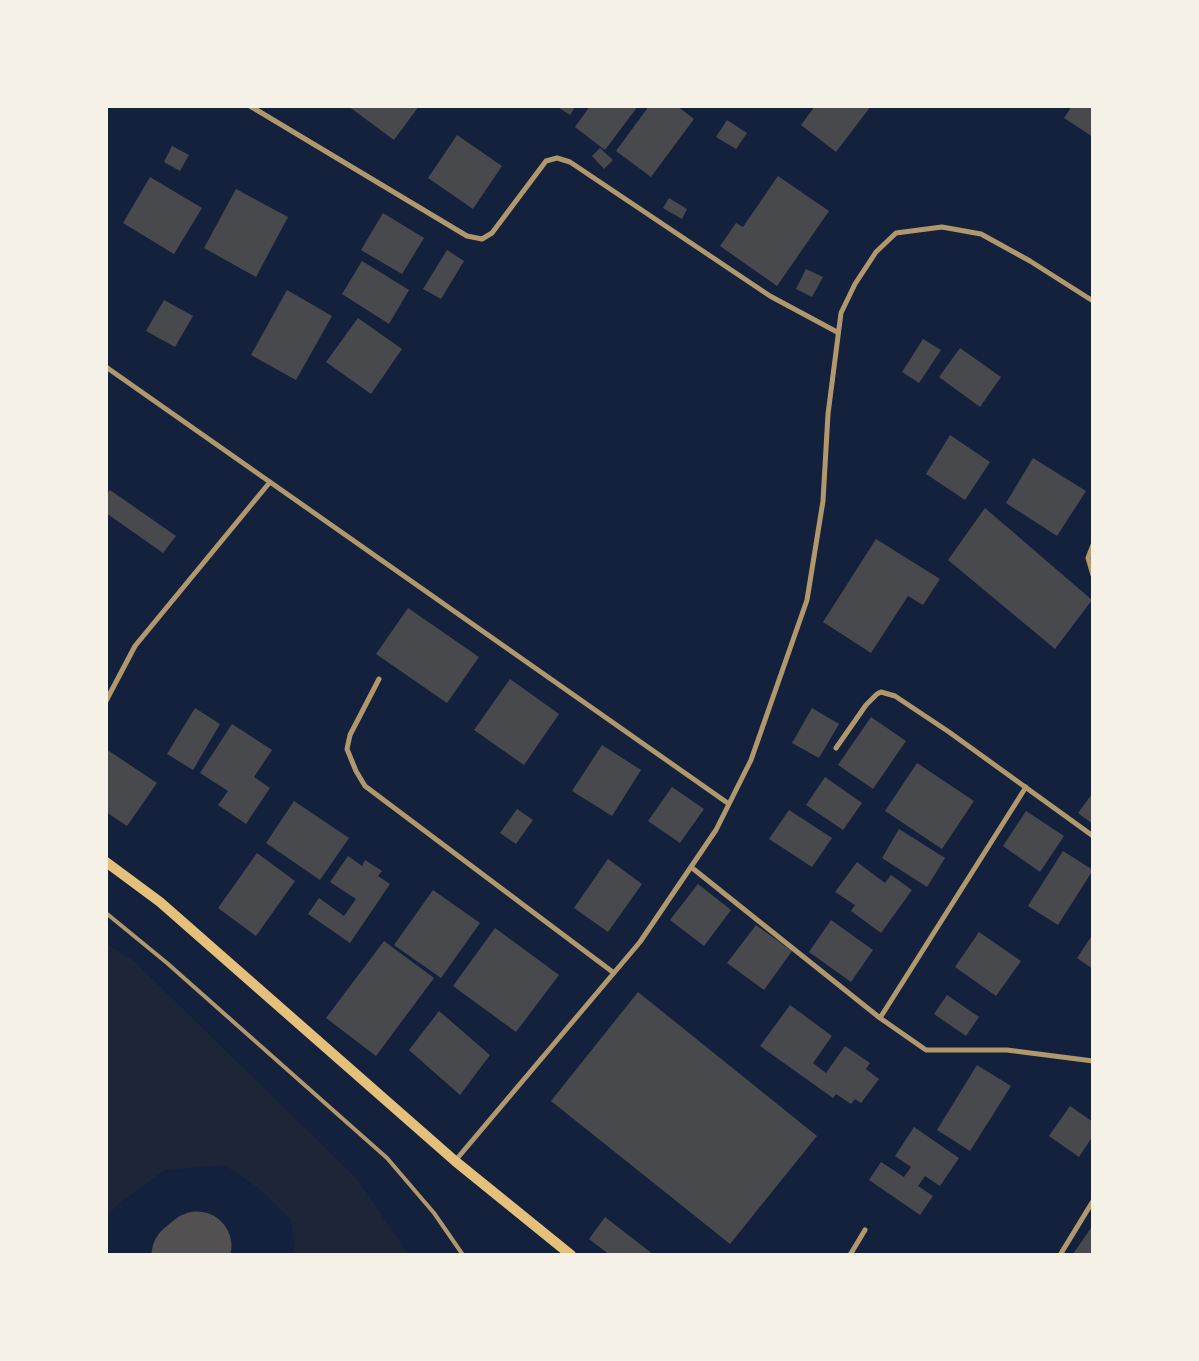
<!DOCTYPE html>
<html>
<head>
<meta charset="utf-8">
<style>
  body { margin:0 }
  #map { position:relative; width:1199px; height:1361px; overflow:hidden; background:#14213d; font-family:"Exo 2",sans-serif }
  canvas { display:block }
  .frame { position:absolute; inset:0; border:108px solid #f6f1e7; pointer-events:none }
</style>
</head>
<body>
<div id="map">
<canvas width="1199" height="1361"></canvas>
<div class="frame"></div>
</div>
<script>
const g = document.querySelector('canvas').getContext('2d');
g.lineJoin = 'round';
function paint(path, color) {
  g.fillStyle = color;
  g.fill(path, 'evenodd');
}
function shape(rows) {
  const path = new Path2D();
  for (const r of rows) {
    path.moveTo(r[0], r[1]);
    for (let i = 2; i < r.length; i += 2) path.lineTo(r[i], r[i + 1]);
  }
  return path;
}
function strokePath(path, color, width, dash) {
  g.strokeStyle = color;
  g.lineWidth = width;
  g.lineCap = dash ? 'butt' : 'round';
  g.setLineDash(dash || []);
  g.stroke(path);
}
paint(shape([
  [106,943,134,961,356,1178,409,1255,295,1255,292,1221,262,1191,225,1165,165,1170,117,1205,106,1217]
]), '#1d2539');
strokePath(shape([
  [186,1255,197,1246]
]), '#525050', 69);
paint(shape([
  [348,106,419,106,394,140],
  [556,106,576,106,570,115],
  [590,106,638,106,605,150,575,127],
  [649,106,677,106,694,119,651,177,616,151],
  [815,106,871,106,836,152,801,125],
  [1072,106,1093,106,1093,137,1064,118],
  [727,120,747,133,736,149,716,137],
  [457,135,502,166,473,209,428,178],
  [172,146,189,155,180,171,164,162],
  [600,148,613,160,604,169,592,156],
  [778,176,829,211,777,286,720,246,736,223,743,227],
  [150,177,202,208,174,254,123,223],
  [236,189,288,217,256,277,204,248],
  [669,198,687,209,682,219,663,208],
  [383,213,424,238,402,274,361,250],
  [447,250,464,261,441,299,423,289],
  [362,261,409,290,389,324,342,294],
  [806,269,823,277,812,297,796,289],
  [287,290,332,316,296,380,251,355],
  [164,300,193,316,175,347,146,331],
  [358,318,402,349,371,394,326,362],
  [923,339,941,350,919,383,902,372],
  [960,348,1001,377,980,407,939,377],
  [950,435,990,462,965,500,926,474],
  [1033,458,1086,491,1057,536,1006,503],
  [110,490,176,536,163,553,106,513,106,495],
  [985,508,1092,600,1055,649,948,560],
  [876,539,940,579,923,605,908,596,871,653,823,622],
  [408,608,479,657,447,703,376,654],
  [510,679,559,714,524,765,474,730],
  [195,708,220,724,193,770,167,754],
  [812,708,839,724,819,758,792,743],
  [871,717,906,741,873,789,838,765],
  [232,724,272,750,254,777,270,788,246,824,218,805,228,791,200,773],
  [602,745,641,770,612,816,572,791],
  [106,749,157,783,127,826,106,812],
  [917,763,974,801,942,849,885,811],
  [825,777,862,803,843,830,806,805],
  [672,787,704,809,680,843,648,821],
  [1092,794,1093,795,1093,824,1078,813],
  [294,801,349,838,320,880,266,843],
  [517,809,533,820,516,844,500,833],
  [789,810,832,838,812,867,769,839],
  [1026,811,1064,836,1040,872,1003,846],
  [899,829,945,858,927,887,882,858],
  [1063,851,1093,870,1058,925,1028,906],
  [257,853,295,881,256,936,218,908],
  [348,856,362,866,365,860,382,871,378,876,390,884,350,943,308,914,319,898,344,916,356,899,330,882],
  [608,859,642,884,608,932,574,908],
  [857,862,885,883,891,875,912,890,881,933,851,911,855,905,835,892],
  [698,884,731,910,704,946,670,920],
  [433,890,480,923,441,978,394,945],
  [831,920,873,950,851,982,809,952],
  [756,925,792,951,764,990,727,963],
  [495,928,559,975,516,1032,453,986],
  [979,932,1021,961,996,996,955,967],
  [1093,934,1093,969,1077,958],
  [384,941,434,978,376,1056,326,1018],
  [638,992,817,1136,730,1244,551,1101],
  [947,995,979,1017,966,1036,934,1014],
  [790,1005,832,1036,813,1063,826,1073,845,1046,870,1063,866,1069,879,1079,861,1103,855,1099,851,1104,836,1094,833,1098,760,1046],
  [439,1011,490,1055,460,1095,409,1050],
  [977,1065,1011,1086,970,1151,937,1130],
  [1070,1106,1093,1122,1093,1136,1079,1157,1049,1136],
  [914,1127,959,1158,940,1186,925,1176,918,1186,933,1196,920,1215,869,1180,881,1162,904,1177,911,1167,895,1156],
  [605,1217,654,1255,610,1255,589,1239],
  [1093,1225,1093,1255,1074,1255,1073,1254]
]), '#48494c');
strokePath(shape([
  [106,913,167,963,387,1158,434,1213,463,1255]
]), '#b1986c', 4);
strokePath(shape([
  [250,106,467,236,482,239,492,233,546,161,557,158,570,162,770,296,837,332],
  [106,367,729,804],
  [1093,545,1088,558,1093,575],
  [379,679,350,735,347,749,356,771,365,786,614,973],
  [106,701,135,646,270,482],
  [836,748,866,705,877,694,881,692,895,696,949,732,1093,836],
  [691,867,880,1018,1026,787],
  [880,1018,926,1050,1007,1050,1093,1061],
  [455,1161,640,942,716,830,751,760,807,600,823,501,828,414,841,313,855,284,876,252,896,233,942,227,981,234,1030,261,1093,301],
  [850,1255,865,1230],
  [1060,1255,1093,1201]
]), '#b1986c', 5);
strokePath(shape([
  [106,862,160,902,455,1161,571,1255]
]), '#e5c07b', 10);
</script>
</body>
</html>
